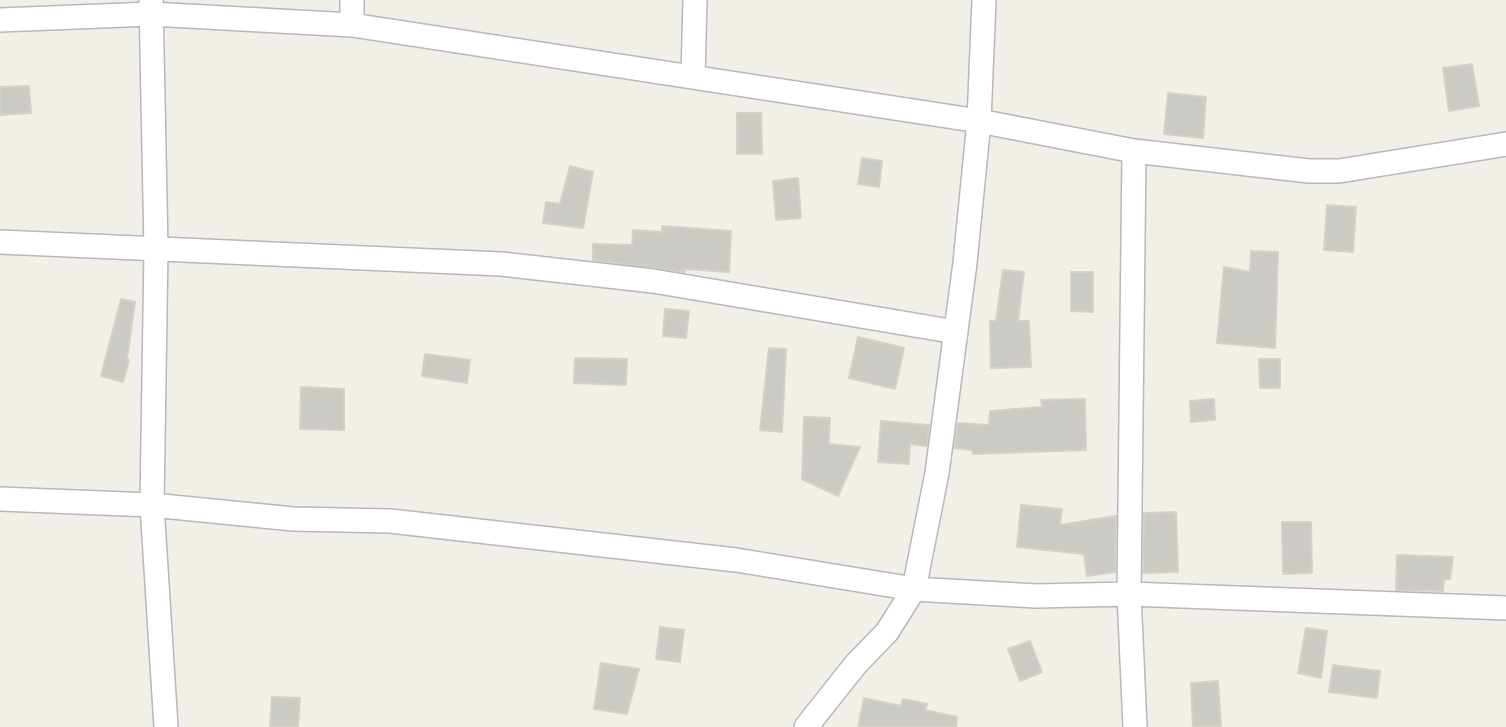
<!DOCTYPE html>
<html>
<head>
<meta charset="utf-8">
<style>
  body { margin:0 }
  canvas { display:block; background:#f1efe8 }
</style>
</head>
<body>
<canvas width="1506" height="727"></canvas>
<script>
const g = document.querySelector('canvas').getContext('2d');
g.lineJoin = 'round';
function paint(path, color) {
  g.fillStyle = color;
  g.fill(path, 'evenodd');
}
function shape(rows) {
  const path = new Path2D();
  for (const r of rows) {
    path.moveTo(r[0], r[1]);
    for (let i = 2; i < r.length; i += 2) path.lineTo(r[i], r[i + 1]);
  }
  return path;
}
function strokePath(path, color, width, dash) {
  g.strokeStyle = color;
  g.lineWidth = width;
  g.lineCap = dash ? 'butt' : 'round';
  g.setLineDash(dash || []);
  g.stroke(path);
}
const building = shape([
  [1472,64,1479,106,1449,111,1443,68,1472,64],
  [29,86,31,113,0,115,0,87,29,86],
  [1168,93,1206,97,1203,138,1164,134,1168,93],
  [737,113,761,113,762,154,737,154,737,113],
  [862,158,882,161,879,187,858,184,862,158],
  [570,166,593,172,583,228,543,223,546,202,560,204,570,166],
  [798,178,801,218,776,220,773,181,798,178],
  [1327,205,1356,207,1353,252,1324,250,1327,205],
  [662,226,731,231,729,272,685,269,685,272,593,260,593,244,632,245,633,230,662,232,662,226],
  [1251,251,1278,252,1275,348,1217,343,1224,267,1250,272,1251,251],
  [1003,270,1024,272,1018,321,1029,321,1031,367,991,368,990,321,996,321,1003,270],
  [1071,272,1093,272,1093,312,1071,311,1071,272],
  [121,299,135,302,127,359,129,360,123,382,101,376,121,299],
  [665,309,689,311,686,338,663,336,665,309],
  [858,337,904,348,895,389,849,378,858,337],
  [769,348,786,349,782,432,760,430,769,348],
  [425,354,470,360,467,383,422,376,425,354],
  [575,358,627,359,626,385,574,383,575,358],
  [1259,359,1280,359,1280,388,1260,388,1259,359],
  [301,387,344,389,344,430,300,429,301,387],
  [1085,399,1086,450,973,454,972,450,954,448,958,423,989,425,990,411,1042,407,1041,400,1085,399],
  [1214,399,1215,420,1191,422,1190,401,1214,399],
  [804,417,830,418,829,444,860,447,838,496,802,479,804,417],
  [881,421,929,425,927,446,910,444,909,464,878,462,881,421],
  [1021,505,1062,509,1060,525,1116,516,1115,572,1087,576,1084,554,1017,547,1021,505],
  [1176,512,1178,572,1143,573,1144,513,1176,512],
  [1282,522,1311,522,1312,573,1283,574,1282,522],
  [1397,555,1453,557,1450,579,1444,580,1443,591,1396,590,1397,555],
  [660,627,684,630,680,662,656,659,660,627],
  [1306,628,1327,631,1321,678,1298,673,1306,628],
  [1030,641,1042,672,1020,681,1008,649,1030,641],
  [601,663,639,669,627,714,594,709,601,663],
  [1333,665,1380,671,1377,698,1329,692,1333,665],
  [1218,681,1221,726,1193,727,1191,683,1218,681],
  [272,697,300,698,298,727,270,727,272,697],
  [864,698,901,706,903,699,927,704,925,710,957,717,956,727,858,727,864,698]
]);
paint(building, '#cccac5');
strokePath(building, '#d6d1c6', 2);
const street = shape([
  [151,0,156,249,152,505,166,727],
  [0,20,151,14,352,25,979,121,1134,151,1309,171,1339,171,1506,144],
  [352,25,352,0],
  [693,77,695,0],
  [1134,151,1129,594,1135,727],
  [0,242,501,264,653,281,956,332],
  [0,499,152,505,293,519,390,521,736,560,914,589,1036,596,1129,594,1506,608],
  [806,727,856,664,887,632,914,589,937,473,965,263,979,121,984,0]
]);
strokePath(street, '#b5b8bc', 26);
strokePath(street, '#fff', 23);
</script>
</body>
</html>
